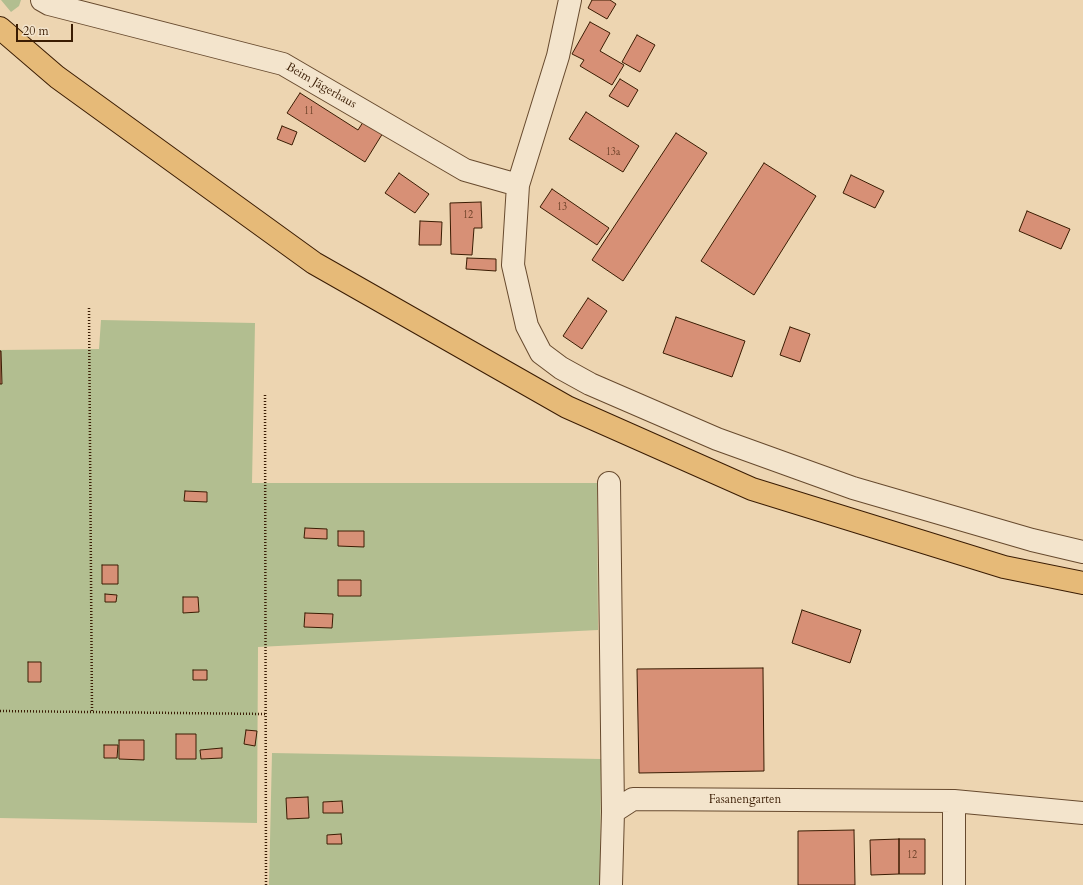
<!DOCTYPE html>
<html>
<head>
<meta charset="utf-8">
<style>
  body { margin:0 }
  #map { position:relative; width:1083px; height:885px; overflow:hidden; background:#edd5b1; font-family:Cardo,serif }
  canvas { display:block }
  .scale { position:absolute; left:16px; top:24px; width:57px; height:18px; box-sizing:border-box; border:2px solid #3a1c03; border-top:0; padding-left:5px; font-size:12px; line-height:14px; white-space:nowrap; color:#3a1c03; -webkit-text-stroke:3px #f3e4cc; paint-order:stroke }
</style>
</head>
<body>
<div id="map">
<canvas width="1083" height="885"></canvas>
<div class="scale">20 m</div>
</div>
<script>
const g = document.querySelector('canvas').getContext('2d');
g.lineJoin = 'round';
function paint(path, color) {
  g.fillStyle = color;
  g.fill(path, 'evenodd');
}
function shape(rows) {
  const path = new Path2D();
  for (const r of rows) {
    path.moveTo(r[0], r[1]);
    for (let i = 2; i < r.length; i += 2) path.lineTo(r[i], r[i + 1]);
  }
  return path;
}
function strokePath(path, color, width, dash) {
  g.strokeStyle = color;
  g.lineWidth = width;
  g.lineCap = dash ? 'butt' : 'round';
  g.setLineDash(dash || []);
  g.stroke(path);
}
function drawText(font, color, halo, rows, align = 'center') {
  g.font = font + ' Cardo,serif';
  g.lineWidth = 3.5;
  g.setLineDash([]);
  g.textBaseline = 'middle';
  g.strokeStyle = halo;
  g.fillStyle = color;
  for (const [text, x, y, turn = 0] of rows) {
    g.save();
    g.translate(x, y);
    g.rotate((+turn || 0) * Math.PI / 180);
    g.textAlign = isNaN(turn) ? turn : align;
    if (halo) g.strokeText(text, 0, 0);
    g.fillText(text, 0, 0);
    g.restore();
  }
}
paint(shape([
  [1,0,21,0,19,6,11,12],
  [101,320,255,323,252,483,597,483,598,630,258,647,257,823,0,818,0,350,99,349],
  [272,753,601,759,600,885,269,885]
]), '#b2be90');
const building = shape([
  [592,0,610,0,616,4,607,19,588,8,592,0],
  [590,22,610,33,600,51,624,65,612,85,580,66,584,60,572,54,590,22],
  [637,35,655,45,640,72,622,62,637,35],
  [620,79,638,90,628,107,609,96,620,79],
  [300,93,358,130,367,116,386,128,365,162,287,113,300,93],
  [586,112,639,146,623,172,569,139,586,112],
  [282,126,297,132,292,145,277,139,282,126],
  [676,133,707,153,623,281,592,260,676,133],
  [764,163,816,196,754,295,701,261,764,163],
  [399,173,429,194,415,213,385,193,399,173],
  [851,175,884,191,875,208,843,193,851,175],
  [552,189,609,228,597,245,540,207,552,189],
  [481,202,482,228,474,228,472,255,451,254,450,203,481,202],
  [1027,211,1070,229,1061,249,1019,231,1027,211],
  [420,221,442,222,441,245,419,245,420,221],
  [467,258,496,259,496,271,466,269,467,258],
  [588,298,607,311,582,349,563,336,588,298],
  [676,317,745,341,732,377,663,353,676,317],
  [790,327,810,334,800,362,780,355,790,327],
  [0,351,1,351,2,384,0,384,0,351],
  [185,491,207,492,207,502,184,501,185,491],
  [305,528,327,529,327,539,304,538,305,528],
  [338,531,364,531,364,547,338,546,338,531],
  [102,565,118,565,118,584,102,584,102,565],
  [338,580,361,580,361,596,338,596,338,580],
  [105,594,117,595,116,602,105,602,105,594],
  [183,597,198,597,199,612,183,613,183,597],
  [802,610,861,630,850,663,792,643,802,610],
  [305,613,333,614,332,628,304,627,305,613],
  [28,662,41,662,41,682,28,682,28,662],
  [763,668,764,771,639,773,637,669,763,668],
  [193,670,207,670,207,680,193,680,193,670],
  [246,730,257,731,255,746,244,744,246,730],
  [176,734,196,734,196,759,176,759,176,734],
  [119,740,144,740,144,760,119,759,119,740],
  [104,745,118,745,117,758,104,758,104,745],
  [222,748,222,758,201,759,200,750,222,748],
  [308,797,309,818,287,819,286,798,308,797],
  [342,801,343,813,323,813,323,802,342,801],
  [854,830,855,885,798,885,798,831,854,830],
  [341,834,342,844,327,844,327,835,341,834],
  [899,839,899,874,871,875,870,840,899,839],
  [899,839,925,839,925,874,899,874,899,839]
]);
paint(building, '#d79076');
strokePath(building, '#3a1c03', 1);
const minor = shape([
  [42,0,49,4,283,64,465,170,518,185],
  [570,0,558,56,518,185,513,265,527,326,541,353,561,368,590,384,717,439,853,488,1032,540,1083,552],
  [609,483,613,812,611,885],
  [954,801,954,885],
  [613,812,633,799,954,801,1083,813]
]);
const major = shape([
  [0,28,57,77,314,263,567,407,752,489,1004,567,1083,583]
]);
strokePath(minor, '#674a2e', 24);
strokePath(major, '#3a1c03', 24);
strokePath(shape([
  [89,308,92,712],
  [265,395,266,885],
  [0,711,266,714]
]), '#3a1c03', 2.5, [1, 2]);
strokePath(minor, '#f3e4cc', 22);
strokePath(major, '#e6ba78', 22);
drawText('10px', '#613920', null, [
  ["11",309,112],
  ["13a",613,153],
  ["13",562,208],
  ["12",468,216],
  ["12",912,856]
]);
drawText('12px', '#3a1c03', '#f3e4cc', [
  ["Beim Jägerhaus",321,86,30],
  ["Fasanengarten",745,800]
]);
</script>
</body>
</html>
